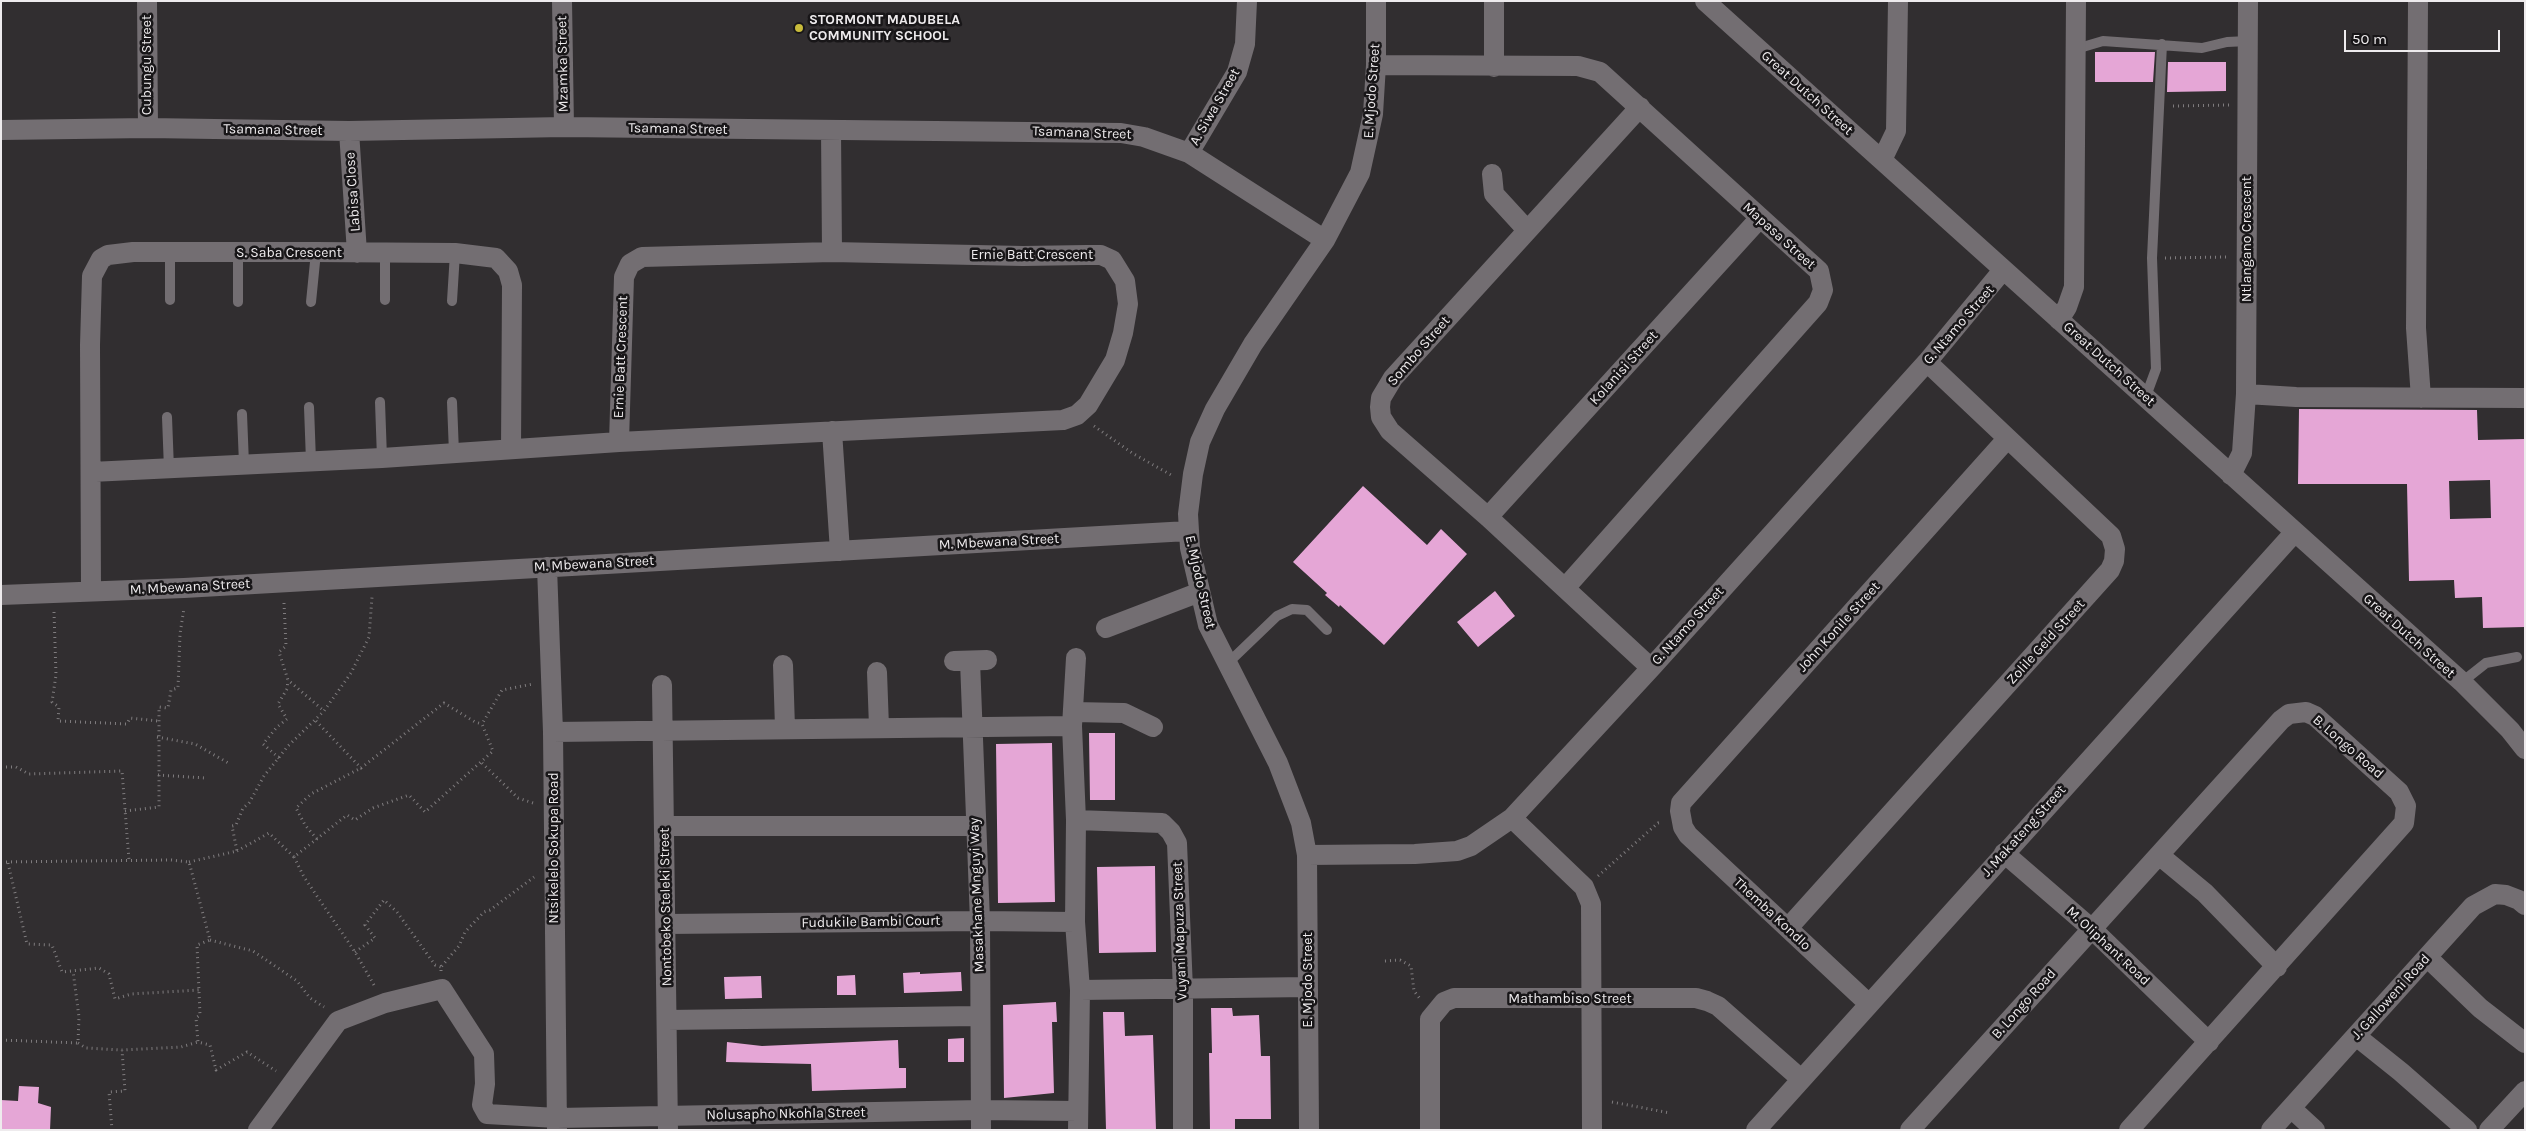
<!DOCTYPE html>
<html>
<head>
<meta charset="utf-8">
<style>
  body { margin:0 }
  #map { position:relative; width:2526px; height:1131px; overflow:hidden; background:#312e30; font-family:Karla,sans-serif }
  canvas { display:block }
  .frame { position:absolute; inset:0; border:2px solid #eeebed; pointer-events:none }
  .scale { position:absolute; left:2344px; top:30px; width:156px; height:22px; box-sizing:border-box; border:2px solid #eeebed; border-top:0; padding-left:6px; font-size:15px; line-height:18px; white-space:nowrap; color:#eeebed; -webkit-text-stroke:4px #181618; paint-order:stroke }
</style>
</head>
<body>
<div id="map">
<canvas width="2526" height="1131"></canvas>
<div class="frame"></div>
<div class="scale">50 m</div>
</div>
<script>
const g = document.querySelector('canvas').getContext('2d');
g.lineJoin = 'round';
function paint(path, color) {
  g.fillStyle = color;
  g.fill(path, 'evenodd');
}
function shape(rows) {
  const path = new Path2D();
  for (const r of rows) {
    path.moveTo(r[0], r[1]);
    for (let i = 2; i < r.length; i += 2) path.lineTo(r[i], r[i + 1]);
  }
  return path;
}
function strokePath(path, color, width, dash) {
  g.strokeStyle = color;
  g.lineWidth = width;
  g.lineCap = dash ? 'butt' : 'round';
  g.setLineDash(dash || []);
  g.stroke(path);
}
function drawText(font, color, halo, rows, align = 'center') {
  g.font = font + ' Karla,sans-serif';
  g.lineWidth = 5;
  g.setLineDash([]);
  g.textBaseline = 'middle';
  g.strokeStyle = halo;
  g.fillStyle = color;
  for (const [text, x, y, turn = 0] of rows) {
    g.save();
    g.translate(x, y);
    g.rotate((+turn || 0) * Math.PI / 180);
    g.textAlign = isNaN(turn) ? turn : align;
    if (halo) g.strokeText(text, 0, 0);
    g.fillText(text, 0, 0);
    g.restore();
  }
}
paint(shape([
  [2095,52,2155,52,2153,82,2095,82],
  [2168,62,2226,62,2226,91,2167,92],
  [2299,409,2477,410,2478,440,2525,439,2525,627,2483,628,2482,597,2455,598,2454,580,2409,581,2407,484,2298,484],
  [2490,480,2491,518,2450,519,2449,481],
  [1363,486,1427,545,1441,529,1467,554,1384,645,1340,605,1339,607,1325,595,1327,593,1293,562],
  [1495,591,1515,616,1478,647,1457,622],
  [1089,733,1115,733,1115,800,1090,800],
  [1052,743,1055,902,998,903,996,744],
  [1155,866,1156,952,1099,953,1097,867],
  [920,972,920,974,961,972,962,991,904,993,903,973],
  [855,975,856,995,837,995,837,976],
  [761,976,762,998,725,999,724,977],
  [1056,1002,1057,1022,1052,1022,1054,1093,1004,1098,1003,1005],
  [1211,1008,1232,1008,1233,1016,1259,1015,1261,1056,1270,1056,1271,1119,1235,1119,1235,1130,1210,1130,1209,1053,1212,1053],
  [1103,1012,1124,1012,1125,1036,1153,1035,1156,1130,1106,1130],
  [964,1038,964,1062,948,1062,948,1039],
  [898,1040,899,1068,906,1068,906,1088,812,1091,811,1064,726,1062,727,1042,762,1046],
  [19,1086,39,1087,38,1103,51,1107,50,1130,1,1130,1,1100,18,1101]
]), '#e5a6d6');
strokePath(shape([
  [2173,106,2229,105],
  [2165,258,2226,257],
  [1094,426,1132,453,1173,476],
  [284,603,286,646,279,652,288,680,324,711],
  [54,612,56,675,52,702,59,707,58,721,127,724,130,718,158,721],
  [316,721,361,768,444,703,475,722,482,724],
  [157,737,195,744,230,764],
  [279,758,263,744,277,727,287,719,278,704,287,689,288,680],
  [482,763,518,798,533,803],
  [1,767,16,767,29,774,122,771,129,860],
  [158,775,205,778],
  [125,811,159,807,159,707,168,708,171,690,178,688,180,634,184,608],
  [317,839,305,825,296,808,311,794,361,768],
  [237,851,269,833,294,857,347,815,355,820,373,808,409,795,425,812,493,751,482,724,502,690,533,684],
  [294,857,304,877,355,952,374,985],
  [1,862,171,860,189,862,210,940,197,945,200,1015,196,1018,198,1042,210,1045,216,1070,247,1052,276,1071],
  [189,862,237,851,232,826,236,825,243,808,249,803,264,776,288,746,324,711,351,673,369,637,372,597],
  [8,863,27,944,52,945,62,972,99,968,109,974,115,999,131,994,199,990],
  [1598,876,1658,823,1662,822],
  [210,940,253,951,297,981,310,998,324,1007],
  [355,952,375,938,365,925,384,900,397,912,435,965,441,967],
  [1385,961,1400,960,1411,966,1414,991,1421,1000],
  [441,971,441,967,459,946,465,932,484,912,490,910,534,877],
  [1,1040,78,1043,79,1017,73,971],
  [78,1043,86,1048,122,1050,181,1047,198,1042],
  [1612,1102,1670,1113],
  [112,1130,109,1092,125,1091,122,1050]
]), '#7f7c7e', 3, [1, 4]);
strokePath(shape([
  [2076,49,2103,41,2202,48,2227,42,2248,41],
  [170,252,170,300],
  [385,254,385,300],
  [452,301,455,253],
  [238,302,238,253],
  [311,302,316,252],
  [2146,396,2156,369,2152,258,2162,44],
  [380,402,382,458],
  [452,402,454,453],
  [309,407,311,461],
  [242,414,244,464],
  [167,417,169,469],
  [1227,664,1277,616,1292,609,1307,610,1327,630],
  [2462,682,2486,663,2517,657]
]), '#736e72', 10);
strokePath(shape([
  [147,1,148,128],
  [562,1,564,127],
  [1494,1,1494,67],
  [1705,1,2462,682,2510,730,2525,749],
  [2418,1,2416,328,2421,398],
  [1376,65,1578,66,1600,72,1819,271,1823,290,1818,303,1565,588],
  [1640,107,1393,378,1381,398,1380,407,1381,417,1390,431,1488,517,1651,668],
  [1,130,148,128,349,131,564,127,1121,133,1144,137,1189,153,1325,240],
  [831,130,832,252],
  [349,131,357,253],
  [1189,153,1237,72,1245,44,1247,1],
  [1882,160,1896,131,1898,1],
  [1492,174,1494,194,1527,230],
  [2059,320,2067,307,2074,287,2076,1],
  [2246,394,2296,397,2525,398],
  [832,431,840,551],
  [91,472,382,458,619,442,1063,420,1077,415,1088,405,1115,360,1123,333,1128,304,1125,281,1112,260,1101,255,1087,255,1023,256,832,252,642,257,630,264,624,277,619,442],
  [2231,475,2242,453,2246,394,2248,1],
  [1488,517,1759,219],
  [547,567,553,732,557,1130],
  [91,590,90,345,92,276,101,259,108,255,133,252,316,252,455,253,496,258,508,271,512,285,511,449],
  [1,595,184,588,1188,531],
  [1106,628,1200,592],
  [1076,658,1072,726,1076,820,1075,922,1080,990,1078,1130],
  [954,661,987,660],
  [970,661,980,921,981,1130],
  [783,665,785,728],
  [877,672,879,727],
  [662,685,668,1130],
  [1073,712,1124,713,1153,727],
  [553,732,1072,726],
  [1512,818,1584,887,1591,904,1592,1130],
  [1076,820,1162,823,1171,832,1177,843,1183,990,1183,1130],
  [665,826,975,826],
  [2004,853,2092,929,2209,1042],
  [1307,855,1415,854,1457,851,1471,846,1512,818,1651,668,1927,362,2003,270],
  [2159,855,2205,893,2277,967],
  [666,924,980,921,1075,922],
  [1788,928,2110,570,2114,561,2115,549,2111,536,1927,362],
  [2427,957,2480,1008,2525,1043],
  [1080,990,1308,987],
  [1869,1004,1688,835,1683,827,1680,811,1681,803,2007,439],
  [667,1020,979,1016],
  [2356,1036,2401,1072,2467,1130],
  [2291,1108,2315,1130],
  [258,1130,338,1021,385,1003,442,989,484,1054,485,1084,482,1105,487,1114,557,1118,981,1110,1078,1111],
  [1309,1130,1307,855,1301,823,1278,763,1208,625,1190,548,1188,514,1193,474,1200,442,1215,409,1253,344,1325,240,1360,173,1373,114,1376,65,1376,1],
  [1430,1130,1430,1019,1444,1002,1454,998,1696,998,1707,1001,1718,1006,1801,1079],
  [1756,1130,2294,533],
  [1910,1130,2281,720,2289,714,2306,712,2315,716,2399,792,2406,806,2404,823,2129,1130],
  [2271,1130,2473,906,2495,894,2506,895,2519,900,2525,905],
  [2489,1130,2525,1091]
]), '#736e72', 20);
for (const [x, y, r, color] of [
  [799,28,5,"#c8bb3b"]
]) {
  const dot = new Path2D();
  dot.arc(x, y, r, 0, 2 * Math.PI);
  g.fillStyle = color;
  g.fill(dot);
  strokePath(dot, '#181618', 2);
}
drawText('bold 14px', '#eeebed', '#181618', [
  ["STORMONT MADUBELA",809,20],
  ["COMMUNITY SCHOOL",809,36]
], 'left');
drawText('14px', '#eeebed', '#181618', [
  ["Mzamka Street",563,64,-91],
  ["Cubungu Street",147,65,-90],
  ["E. Mjodo Street",1372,91,-86],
  ["Great Dutch Street",1807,93,42],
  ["A. Siwa Street",1215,107,-60],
  ["Tsamana Street",678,129,1],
  ["Tsamana Street",273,130,1],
  ["Tsamana Street",1082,133,2],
  ["Labisa Close",353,192,-94],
  ["Mapasa Street",1779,236,42],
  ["Ntlangano Crescent",2247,239,-90],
  ["S. Saba Crescent",289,253],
  ["Ernie Batt Crescent",1032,255],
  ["G. Ntamo Street",1959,325,-49],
  ["Sombo Street",1419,351,-49],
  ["Ernie Batt Crescent",621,357,-88],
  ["Great Dutch Street",2109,364,42],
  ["Kolanisi Street",1624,368,-48],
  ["M. Mbewana Street",999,542,-3],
  ["M. Mbewana Street",594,564,-3],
  ["E. Mjodo Street",1200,582,77],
  ["M. Mbewana Street",190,587,-3],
  ["G. Ntamo Street",1688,626,-48],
  ["John Konile Street",1839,627,-48],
  ["Great Dutch Street",2409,636,42],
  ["Zolile Geld Street",2046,642,-48],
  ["B. Longo Road",2348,747,41],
  ["J. Makateng Street",2024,831,-48],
  ["Ntsikelelo Sokupa Road",554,848,-90],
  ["Masakhane Mnguyi Way",977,895,-92],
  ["Nontobeko Steleki Street",666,907,-91],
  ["Themba Kondlo",1772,914,43],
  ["Fudukile Bambi Court",871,922,-1],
  ["Vuyani Mapuza Street",1180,931,-92],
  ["M. Oliphant Road",2108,946,43],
  ["E. Mjodo Street",1308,980,-90],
  ["J. Galloweni Road",2391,997,-48],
  ["Mathambiso Street",1570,999],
  ["B. Longo Road",2024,1004,-48],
  ["Nolusapho Nkohla Street",786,1114,-1]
]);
</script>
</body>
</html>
